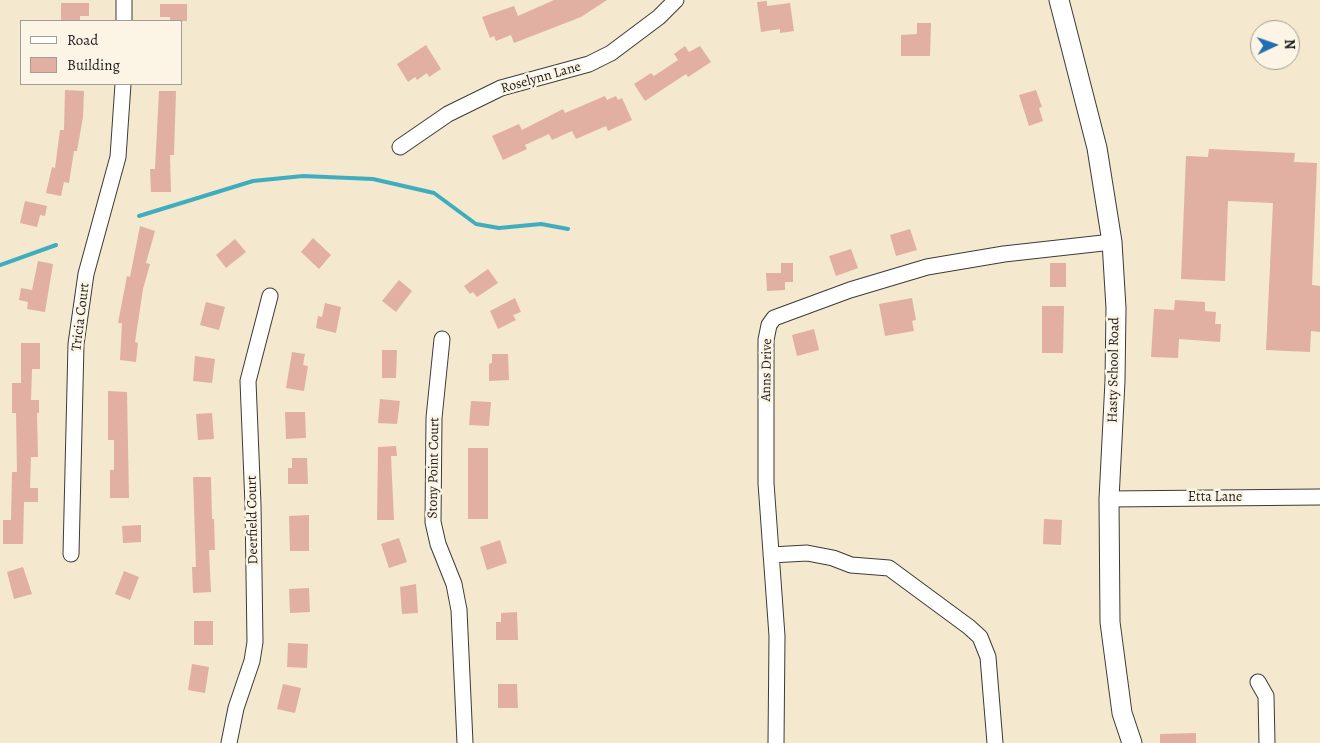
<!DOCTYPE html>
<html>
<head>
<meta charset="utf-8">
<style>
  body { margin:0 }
  #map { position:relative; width:1320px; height:743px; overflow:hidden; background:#f4e8ce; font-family:Alegreya,serif }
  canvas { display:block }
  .legend { position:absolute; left:20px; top:20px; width:162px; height:65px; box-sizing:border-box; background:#fcf5e5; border:1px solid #a29e95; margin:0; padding:6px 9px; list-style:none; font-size:15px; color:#1c1c1c }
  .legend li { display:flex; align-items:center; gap:10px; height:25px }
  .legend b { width:25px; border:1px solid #a29e95 }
  .north { position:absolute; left:1250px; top:20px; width:50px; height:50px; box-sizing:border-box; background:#fcf5e5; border:1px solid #a29e95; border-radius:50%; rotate:87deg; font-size:14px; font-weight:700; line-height:20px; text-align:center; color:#1c1c1c }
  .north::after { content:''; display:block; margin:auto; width:18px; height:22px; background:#1f6fb2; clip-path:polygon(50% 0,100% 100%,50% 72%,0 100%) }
</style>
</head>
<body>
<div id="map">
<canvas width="1320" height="743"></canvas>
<ul class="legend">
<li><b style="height:6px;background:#fff"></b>Road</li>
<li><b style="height:14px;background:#e1b0a3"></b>Building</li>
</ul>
<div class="north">N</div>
</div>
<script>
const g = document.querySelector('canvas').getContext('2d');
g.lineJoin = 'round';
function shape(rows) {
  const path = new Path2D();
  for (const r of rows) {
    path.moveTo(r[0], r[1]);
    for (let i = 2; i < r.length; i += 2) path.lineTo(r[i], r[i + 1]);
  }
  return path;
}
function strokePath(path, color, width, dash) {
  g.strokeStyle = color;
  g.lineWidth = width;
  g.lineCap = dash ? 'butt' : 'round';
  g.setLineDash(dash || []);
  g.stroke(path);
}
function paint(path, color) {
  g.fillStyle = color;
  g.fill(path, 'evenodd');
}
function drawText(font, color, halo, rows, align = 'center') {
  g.font = font + ' Alegreya,serif';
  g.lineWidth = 5;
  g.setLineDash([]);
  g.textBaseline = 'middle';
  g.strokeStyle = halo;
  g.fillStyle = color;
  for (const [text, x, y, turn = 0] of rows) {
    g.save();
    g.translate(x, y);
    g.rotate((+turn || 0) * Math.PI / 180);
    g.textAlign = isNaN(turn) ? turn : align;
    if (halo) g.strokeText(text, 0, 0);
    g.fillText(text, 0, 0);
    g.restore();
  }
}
strokePath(shape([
  [139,216,253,181,303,176,373,179,434,193,476,224,499,228,541,224,568,229],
  [0,265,56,245]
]), '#40adbf', 4);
paint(shape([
  [554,0,607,0,581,17,514,43,511,35,496,41,494,36,490,38,482,17,514,6,518,16],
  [767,1,767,6,790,3,794,31,780,33,780,29,761,32,757,2],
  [61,3,89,3,89,16,80,16,80,21,61,21],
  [160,4,187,4,187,21,170,21,170,17,160,17],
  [917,23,931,23,930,56,901,56,901,35,917,34],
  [426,45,441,69,429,77,427,73,417,80,415,77,408,82,397,64],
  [685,46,689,52,700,46,711,62,688,77,686,74,645,101,634,84,651,73,654,76,678,60,674,54],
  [65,90,84,91,83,117,77,151,74,151,69,183,64,182,61,196,46,193,52,167,55,168,60,130,64,130],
  [1036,90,1042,107,1039,108,1043,121,1029,126,1019,95],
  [159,91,176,91,174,155,170,155,171,192,151,192,150,169,155,169],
  [605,96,607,100,616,96,618,100,622,98,632,120,608,131,606,126,576,139,572,131,552,140,549,134,525,145,527,149,503,160,492,136,519,124,522,130,563,109,565,113],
  [1209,149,1295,153,1294,162,1317,163,1312,285,1320,286,1320,332,1311,331,1310,352,1266,350,1273,203,1228,201,1225,281,1181,279,1186,156,1208,157],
  [25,201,47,206,45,216,40,215,37,227,20,223],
  [140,226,155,231,146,263,150,264,143,289,135,342,138,343,136,362,120,360,122,323,118,323,127,276,130,277],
  [910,229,917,250,896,256,890,235],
  [313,238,331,255,319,269,301,252],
  [235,239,246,252,226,268,216,255],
  [851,249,858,268,836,276,829,256],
  [38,261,53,264,45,312,27,309,28,302,19,300,21,288,32,290],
  [781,263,793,263,793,282,785,282,785,290,767,291,766,273,781,273],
  [1050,263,1066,263,1066,287,1050,287],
  [488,269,498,283,477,297,473,292,470,294,464,286],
  [399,280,412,291,396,312,382,301],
  [515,298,521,312,513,315,516,320,498,329,490,311],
  [912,298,916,320,912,321,914,331,885,336,879,304],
  [1175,300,1205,302,1205,311,1216,312,1215,324,1221,324,1220,342,1179,339,1178,358,1151,357,1154,309,1174,310],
  [206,302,225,307,219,330,200,325],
  [325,303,341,307,336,333,316,328,318,316,322,317],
  [1042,306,1064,306,1063,353,1042,353],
  [814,329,819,350,797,356,792,335],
  [21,343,40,343,40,369,32,369,31,400,39,400,39,413,37,413,38,457,31,457,30,488,38,488,38,502,24,502,23,544,3,544,3,520,11,520,12,472,17,472,16,413,12,413,12,383,21,383],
  [382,350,397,350,396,378,382,378],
  [292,352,305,354,303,365,308,366,304,391,286,388],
  [492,354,508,354,509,380,489,381,489,364,492,363],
  [195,356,215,359,212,383,193,381],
  [108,391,127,392,129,498,110,498,110,470,114,470,114,440,108,440],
  [380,399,400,401,397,424,378,423],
  [471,401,491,402,489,426,469,425],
  [285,412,305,412,306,438,286,439],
  [212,413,214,439,198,440,196,414],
  [396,446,397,456,391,456,394,520,377,520,378,447],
  [468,448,488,448,488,519,468,519],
  [292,458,307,458,308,484,288,484,288,468,292,468],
  [193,477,211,477,212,519,214,519,215,550,209,550,211,592,193,593,192,567,196,567],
  [309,515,309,551,290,551,289,516],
  [1044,519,1062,520,1061,545,1043,544],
  [141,525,141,542,123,543,122,526],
  [399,538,407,562,389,568,381,544],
  [500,540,507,563,487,570,480,547],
  [23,567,32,594,14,599,7,572],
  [124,571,139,577,130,600,115,594],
  [416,584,418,613,402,614,400,587],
  [309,588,310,612,290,613,289,589],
  [517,612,518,640,496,640,496,622,501,622,501,613],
  [194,621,213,621,213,645,194,645],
  [288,643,308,644,307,668,287,667],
  [192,664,209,667,205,693,188,690],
  [283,684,301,688,295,713,277,709],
  [498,684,517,684,518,708,498,708],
  [1196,733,1196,743,1160,743,1160,734]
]), '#e1b0a3');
const minor = shape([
  [124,21,124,0],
  [400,147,448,114,501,88,589,64,611,53,659,17,676,0],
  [442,339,434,418,433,522,438,544,454,584,459,610,465,743],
  [1109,499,1320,497],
  [71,554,76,344,86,274,118,157,123,84],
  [771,555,807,553,833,558,851,565,889,568,969,627,980,637,988,657,995,743],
  [1258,682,1266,696,1267,743],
  [229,743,236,708,252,661,255,642,253,505,248,381,270,296],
  [776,743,777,636,766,483,766,340,769,325,774,318,850,290,927,267,1004,254,1112,242]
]);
const tertiary = shape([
  [1059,0,1097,148,1112,242,1116,308,1115,381,1109,499,1110,622,1122,713,1132,743]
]);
strokePath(minor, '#3c3b37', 17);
strokePath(tertiary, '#3c3b37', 21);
strokePath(minor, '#fff', 15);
strokePath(tertiary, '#fff', 19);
drawText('14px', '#1c1c1c', '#fcf5e5', [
  ["Roselynn Lane",541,78,-16],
  ["Tricia Court",81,317,-83],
  ["Anns Drive",767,370,-89],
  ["Hasty School Road",1114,370,-89],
  ["Stony Point Court",434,468,-89],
  ["Etta Lane",1215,498],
  ["Deerfield Court",253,520,-91]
]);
</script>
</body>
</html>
